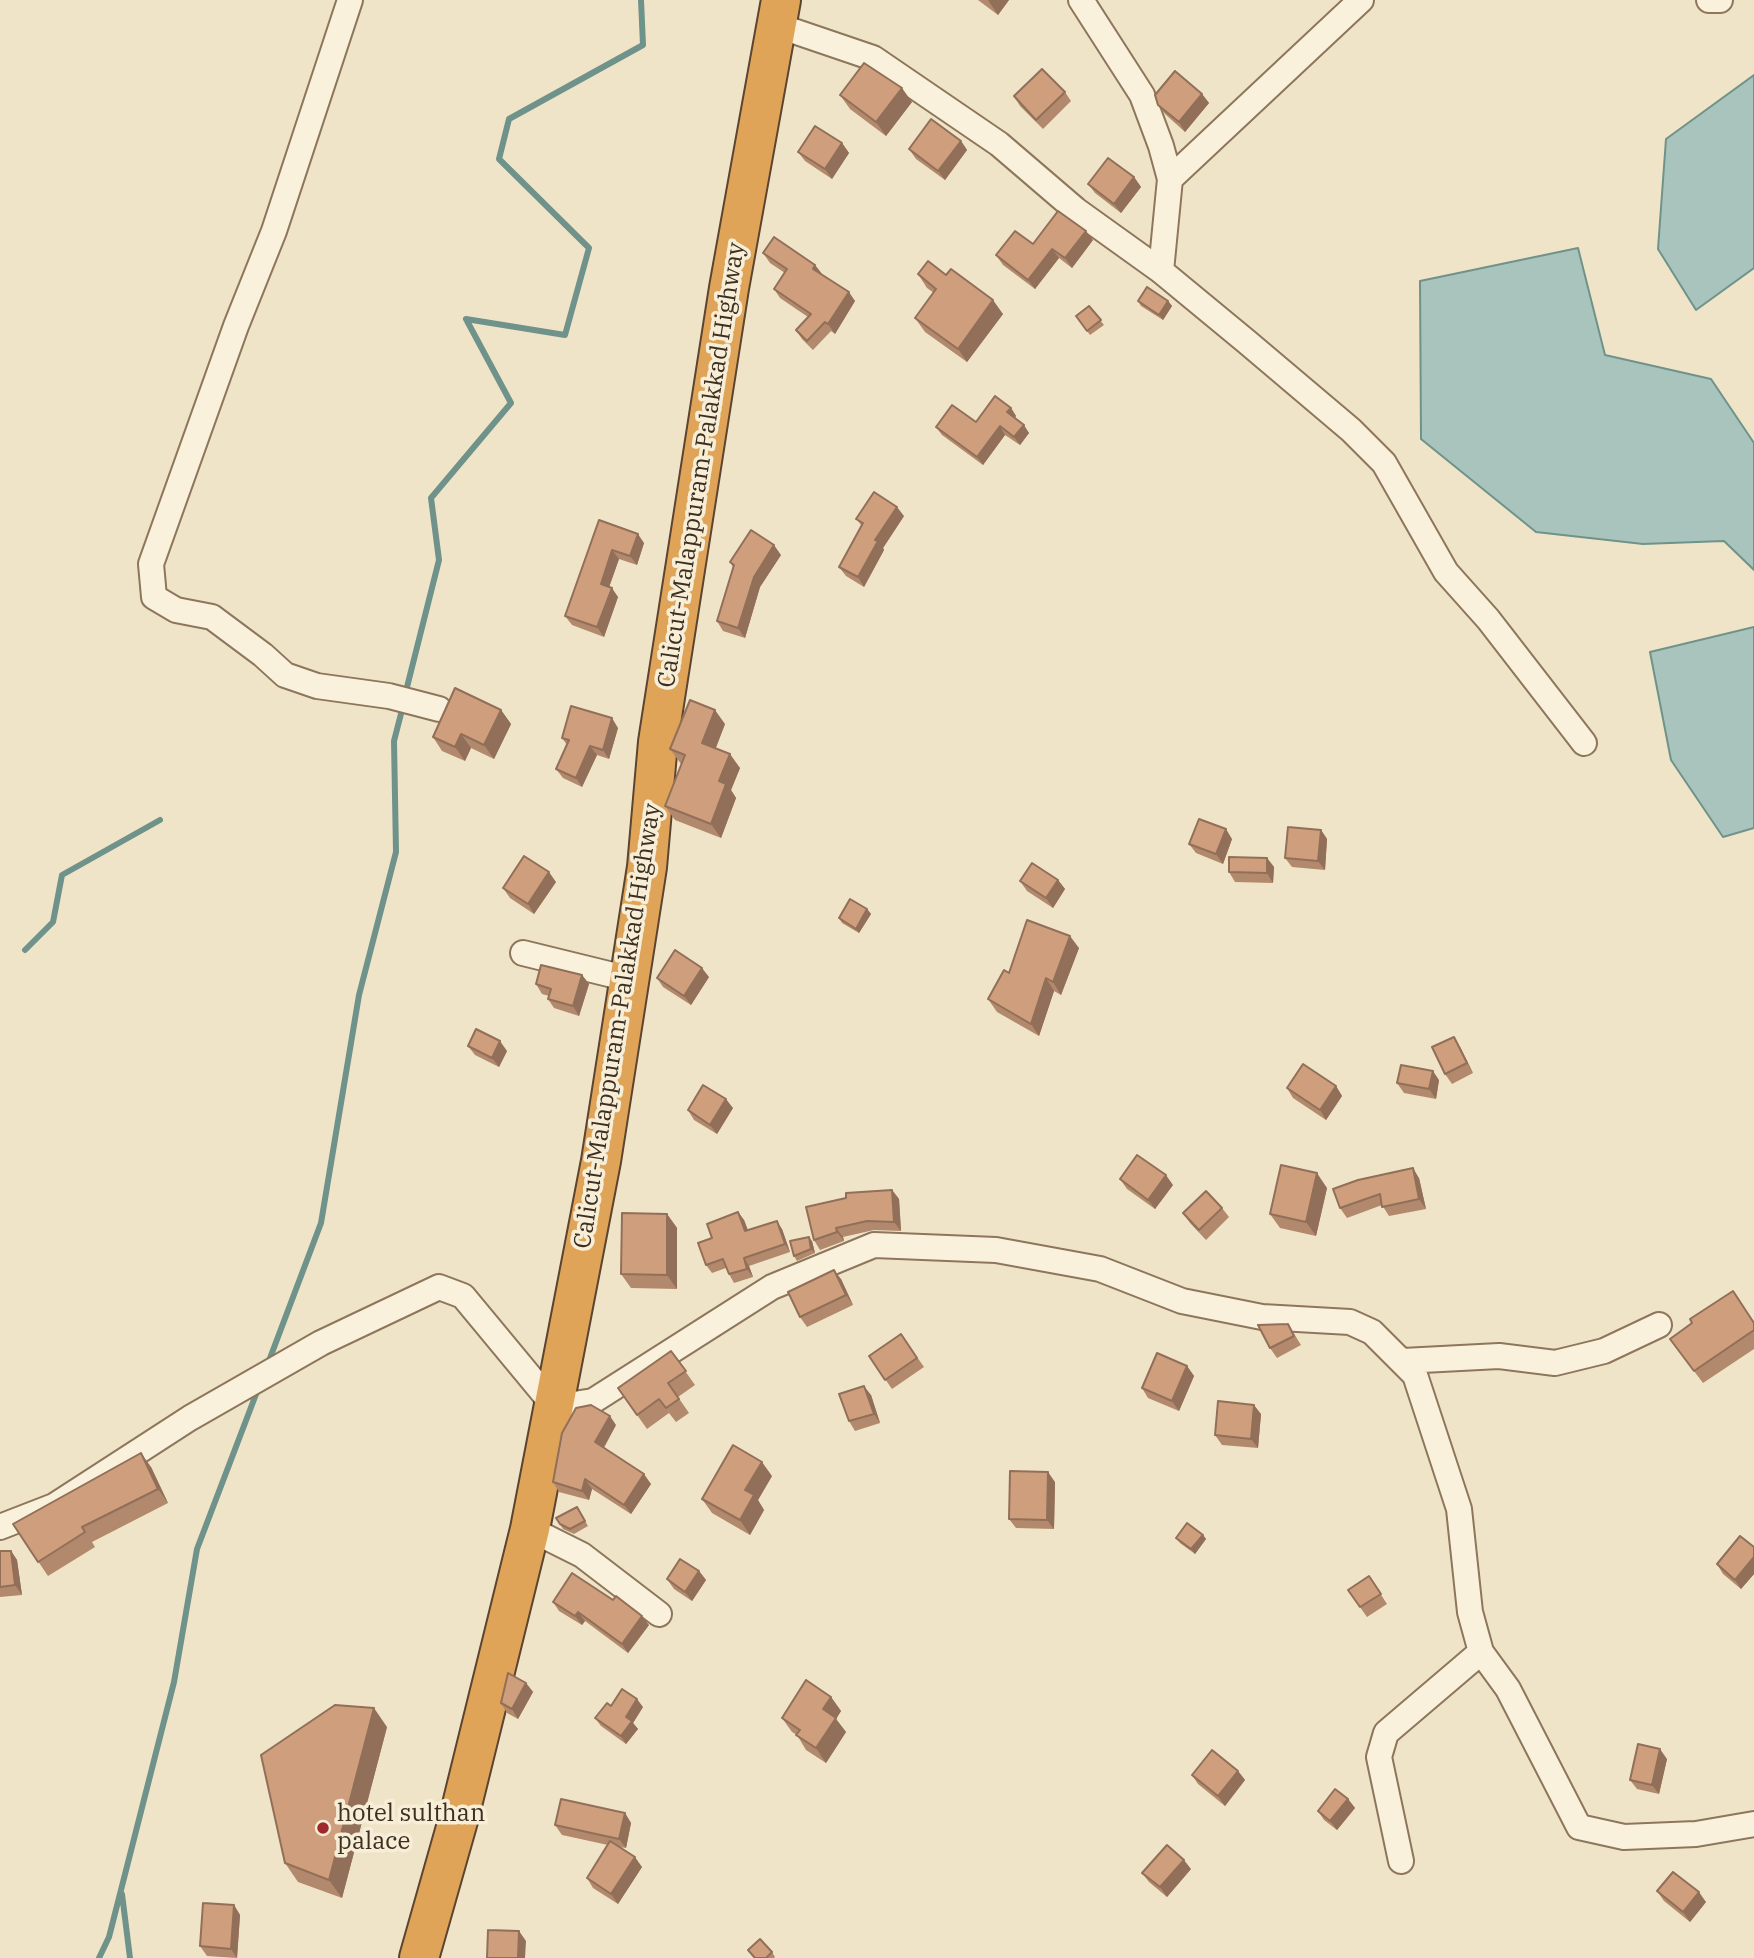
<!DOCTYPE html>
<html>
<head>
<meta charset="utf-8">
<style>
  body { margin:0 }
  canvas { display:block; background:#f0e4c8 }
</style>
</head>
<body>
<canvas width="1754" height="1958"></canvas>
<script>
const g = document.querySelector('canvas').getContext('2d');
g.lineJoin = 'round';
function paint(path, color) {
  g.fillStyle = color;
  g.fill(path, 'evenodd');
}
function shape(rows) {
  const path = new Path2D();
  for (const r of rows) {
    path.moveTo(r[0], r[1]);
    for (let i = 2; i < r.length; i += 2) path.lineTo(r[i], r[i + 1]);
  }
  return path;
}
function strokePath(path, color, width, dash) {
  g.strokeStyle = color;
  g.lineWidth = width;
  g.lineCap = dash ? 'butt' : 'round';
  g.setLineDash(dash || []);
  g.stroke(path);
}
function drawText(font, color, halo, rows, align = 'center') {
  g.font = font + ' "IBM Plex Serif",serif';
  g.lineWidth = 7;
  g.setLineDash([]);
  g.textBaseline = 'middle';
  g.strokeStyle = halo;
  g.fillStyle = color;
  for (const [text, x, y, turn = 0] of rows) {
    g.save();
    g.translate(x, y);
    g.rotate((+turn || 0) * Math.PI / 180);
    g.textAlign = isNaN(turn) ? turn : align;
    if (halo) g.strokeText(text, 0, 0);
    g.fillText(text, 0, 0);
    g.restore();
  }
}
const water = shape([
  [1754,75,1754,268,1696,310,1658,249,1666,139,1754,75],
  [1578,248,1605,355,1711,379,1754,443,1754,570,1724,541,1643,544,1536,532,1421,439,1420,281,1578,248],
  [1754,627,1754,828,1723,837,1671,760,1650,652,1754,627]
]);
paint(water, '#a9c4bc');
strokePath(water, '#6f938a', 2);
strokePath(shape([
  [405,695,439,560,431,498,511,403,466,319,565,335,589,248,499,159,509,119,643,45,641,0],
  [25,950,53,922,62,875,160,820],
  [267,1366,321,1223,359,995,396,852,394,741,403,706],
  [122,1894,130,1958],
  [99,1958,109,1937,174,1682,197,1549,258,1389]
]), '#6f938a', 6);
const street = shape([
  [350,0,274,231,236,326,151,564,154,597,176,610,212,617,263,655,285,675,317,686,389,696,439,709],
  [1081,0,1142,95,1161,146,1170,179,1161,271],
  [1709,0,1720,0],
  [776,25,873,58,999,144,1076,210,1161,271,1247,342,1351,430,1384,463,1446,572,1488,619,1584,743],
  [1170,179,1361,0],
  [523,953,629,979],
  [1403,1361,1499,1356,1555,1363,1604,1351,1659,1325],
  [0,1527,54,1506,190,1418,321,1343,439,1287,463,1296,555,1407,593,1401,772,1287,874,1245,996,1250,1100,1269,1182,1301,1262,1317,1350,1322,1372,1332,1415,1375,1459,1509,1470,1612,1481,1652,1508,1689,1579,1827,1624,1837,1696,1834,1754,1824],
  [530,1529,582,1555,659,1614],
  [1401,1861,1379,1757,1386,1733,1481,1652]
]);
const highway = shape([
  [419,1958,459,1817,530,1529,601,1161,647,867,658,742,729,288,781,0]
]);
strokePath(street, '#8d765c', 28);
strokePath(highway, '#5b4430', 42);
strokePath(street, '#faf1dc', 24);
strokePath(highway, '#e0a458', 38);
paint(shape([
  [978,0,1009,0,998,15],
  [1065,92,1071,101,1043,129,1020,106,1014,96],
  [1202,94,1209,103,1185,132,1165,114,1158,105],
  [840,95,912,102,886,136,850,109],
  [961,141,967,150,945,180,916,159,909,149],
  [842,143,849,153,832,179,805,161,798,152],
  [1134,177,1141,187,1121,213,1095,193,1088,184],
  [1093,240,1072,268,1059,258,1035,289,1003,265,996,255],
  [763,253,815,265,822,274,855,301,835,334,831,331,813,350,802,339,796,330,808,317,780,298,774,289,785,273,770,263],
  [918,274,1003,314,967,362,925,332,915,318,934,293,927,288],
  [1138,301,1168,301,1172,306,1163,320,1141,306],
  [1089,306,1104,325,1090,335,1076,316],
  [1011,408,1016,416,1015,418,1029,433,1020,445,1005,435,983,465,942,435,936,427,976,422],
  [904,516,883,548,884,550,864,587,846,576,839,567,862,526,856,519],
  [599,520,644,543,637,565,619,559,609,587,618,597,604,637,572,625,565,616],
  [781,555,760,587,745,638,723,631,717,621,733,567,730,562],
  [501,710,511,724,494,759,471,748,465,761,442,751,433,737],
  [725,724,716,748,740,768,731,790,736,798,721,838,675,820,665,806,681,764,670,749],
  [618,728,609,759,597,755,582,787,563,778,556,769,567,745,562,738],
  [1321,830,1327,839,1325,870,1292,867,1285,858],
  [1232,839,1223,864,1196,853,1189,844],
  [1267,858,1274,867,1273,883,1235,882,1229,872],
  [1058,880,1065,889,1053,908,1027,891,1020,881],
  [556,882,534,914,510,898,503,888],
  [867,909,871,914,859,933,842,923,839,918],
  [1079,948,1061,995,1054,991,1039,1036,997,1012,988,999,1009,973],
  [582,975,589,984,579,1016,554,1008,548,999,549,996,542,994,536,984],
  [709,977,691,1005,663,987,657,978],
  [468,1046,507,1051,499,1067,475,1055],
  [1460,1047,1473,1073,1452,1084,1445,1074],
  [1439,1080,1436,1099,1404,1093,1397,1083],
  [1336,1086,1342,1096,1326,1120,1293,1098,1287,1088],
  [733,1108,717,1134,694,1120,688,1110],
  [1419,1178,1426,1209,1389,1216,1382,1205,1347,1218,1340,1208],
  [1120,1179,1173,1185,1155,1209,1127,1189],
  [1327,1188,1316,1236,1280,1228,1270,1214],
  [892,1190,899,1199,901,1231,874,1230,843,1237,844,1241,820,1250,814,1240],
  [1222,1208,1229,1217,1206,1240,1190,1223,1183,1213],
  [738,1212,744,1220,748,1230,782,1229,790,1252,749,1266,753,1277,734,1283,729,1274,726,1268,712,1273,706,1265,712,1238],
  [667,1214,677,1228,677,1289,631,1288,621,1274],
  [812,1241,815,1253,797,1261,794,1256],
  [841,1279,853,1305,807,1327,800,1317],
  [1733,1291,1754,1322,1754,1349,1703,1383,1670,1339,1692,1323],
  [1288,1324,1301,1345,1277,1358,1270,1348],
  [901,1334,924,1367,892,1389,869,1356],
  [671,1351,695,1385,678,1397,689,1413,676,1422,669,1413,647,1429,618,1388],
  [1187,1366,1194,1376,1179,1411,1148,1398,1142,1388],
  [871,1395,880,1423,855,1431,849,1421],
  [1261,1414,1258,1448,1222,1445,1215,1435],
  [616,1425,604,1448,651,1484,631,1514,592,1489,589,1500,559,1492,553,1482],
  [151,1467,168,1503,92,1542,95,1547,48,1576,13,1524],
  [772,1476,758,1500,764,1510,750,1535,712,1513,702,1499],
  [1055,1482,1054,1529,1016,1528,1009,1519],
  [580,1512,588,1526,574,1534,563,1529,556,1518],
  [1203,1535,1206,1539,1195,1554,1180,1543,1176,1538],
  [1754,1547,1754,1574,1741,1589,1723,1574,1717,1564],
  [0,1551,11,1551,17,1560,22,1595,0,1597],
  [699,1571,706,1580,692,1601,674,1589,667,1579],
  [1369,1576,1387,1604,1367,1617,1348,1590],
  [553,1602,649,1625,628,1653,585,1621,582,1625,559,1611],
  [526,1683,533,1692,518,1719,507,1713,501,1703],
  [831,1697,841,1711,836,1719,846,1732,826,1763,806,1750,797,1735,792,1732,782,1718],
  [643,1707,633,1723,638,1729,626,1744,601,1726,595,1718],
  [387,1727,342,1898,298,1882,285,1863],
  [1667,1759,1659,1794,1637,1789,1630,1780],
  [1238,1771,1245,1780,1225,1806,1198,1784,1192,1775],
  [1348,1799,1355,1808,1337,1830,1324,1820,1318,1811],
  [625,1813,631,1823,626,1848,619,1847,642,1867,618,1904,593,1888,587,1878,608,1845,562,1835,555,1825],
  [1191,1869,1167,1897,1149,1882,1142,1873],
  [1657,1891,1706,1902,1690,1922,1664,1901],
  [234,1905,240,1915,237,1958,207,1956,200,1946],
  [748,1950,772,1952,775,1957,774,1958,754,1958]
]), '#b2896c');
paint(shape([
  [988,0,1009,0,998,15],
  [902,88,912,102,886,136,876,122],
  [1202,94,1209,103,1185,132,1179,122],
  [961,141,967,150,945,180,938,171],
  [842,143,849,153,832,179,825,169],
  [1134,177,1141,187,1121,213,1114,204],
  [1086,231,1093,240,1072,268,1065,258],
  [1052,249,1059,258,1035,289,1028,280],
  [815,265,822,274,813,269],
  [849,292,855,301,835,334,828,324],
  [993,300,1003,314,967,362,958,349],
  [1168,301,1172,306,1163,320,1159,315],
  [1011,408,1016,416,1013,420,1007,412],
  [1024,425,1029,433,1020,445,1014,437],
  [1000,426,1005,435,983,465,977,457],
  [897,507,904,516,883,548,884,550,864,587,858,577,875,540],
  [638,534,644,543,637,565,630,556],
  [774,545,781,555,760,587,745,638,738,628,754,577],
  [612,550,619,559,607,593,601,584],
  [612,588,618,597,604,637,597,627],
  [501,710,511,724,494,759,484,745],
  [715,710,725,724,712,757,702,743],
  [612,718,618,728,609,759,603,750],
  [461,734,471,748,465,761,455,747],
  [590,746,597,755,582,787,576,778],
  [730,754,740,768,731,790,736,798,721,838,711,824,719,781],
  [1226,829,1232,839,1223,864,1216,854],
  [1321,830,1327,839,1325,870,1318,861],
  [1267,858,1274,867,1273,883,1267,873],
  [549,872,556,882,534,914,528,904],
  [1058,880,1065,889,1053,908,1046,898],
  [867,909,871,914,859,933,856,929],
  [1070,936,1079,948,1061,995,1053,982],
  [702,968,709,977,691,1005,684,996],
  [582,975,589,984,579,1016,573,1006],
  [1046,978,1054,991,1039,1036,1031,1024],
  [1454,1037,1460,1047,1473,1073,1467,1063],
  [500,1041,507,1051,499,1067,492,1058],
  [1433,1071,1439,1080,1436,1099,1429,1089],
  [1336,1086,1342,1096,1326,1120,1320,1110],
  [726,1099,733,1108,717,1134,710,1125],
  [1413,1168,1419,1178,1426,1209,1419,1199],
  [1317,1173,1327,1188,1316,1236,1306,1222],
  [1166,1175,1173,1185,1155,1209,1148,1200],
  [892,1190,899,1199,901,1231,894,1222],
  [738,1212,744,1220,751,1239,745,1231],
  [667,1214,677,1228,677,1289,667,1275],
  [777,1221,782,1229,790,1252,785,1244],
  [836,1228,843,1237,844,1241,837,1232],
  [809,1237,812,1241,815,1253,811,1249],
  [744,1258,749,1266,753,1277,747,1269],
  [834,1270,841,1279,853,1305,846,1295],
  [1187,1366,1194,1376,1179,1411,1172,1401],
  [864,1386,871,1395,880,1423,874,1414],
  [1254,1405,1261,1414,1258,1448,1251,1439],
  [610,1416,616,1425,601,1452,595,1442],
  [141,1453,151,1467,168,1503,158,1489],
  [762,1462,772,1476,758,1500,764,1510,750,1535,740,1520,745,1490],
  [1048,1472,1055,1482,1054,1529,1047,1520],
  [644,1474,651,1484,631,1514,624,1505],
  [585,1479,592,1489,589,1500,582,1491],
  [1203,1535,1206,1539,1195,1554,1191,1549],
  [11,1551,17,1560,22,1595,15,1585],
  [1754,1557,1754,1574,1741,1589,1735,1580],
  [699,1571,706,1580,692,1601,685,1592],
  [578,1612,585,1621,582,1625,575,1616],
  [642,1616,649,1625,628,1653,622,1644],
  [526,1683,533,1692,518,1719,512,1709],
  [831,1697,841,1711,836,1719,846,1732,826,1763,816,1748,823,1709],
  [637,1699,643,1707,633,1723,638,1729,626,1744,621,1736,626,1717],
  [374,1708,387,1727,342,1898,329,1880],
  [1660,1749,1667,1759,1659,1794,1652,1785],
  [1238,1771,1245,1780,1225,1806,1218,1796],
  [1348,1799,1355,1808,1337,1830,1330,1821],
  [625,1813,631,1823,626,1848,619,1839],
  [635,1857,642,1867,618,1904,611,1894],
  [1184,1860,1191,1869,1167,1897,1160,1887],
  [1699,1892,1706,1902,1690,1922,1683,1912],
  [234,1905,240,1915,237,1958,231,1949],
  [519,1931,526,1941,525,1958,518,1958]
]), '#916f58');
const building = shape([
  [864,63,902,88,876,122,840,95,864,63],
  [1042,69,1065,92,1036,120,1014,96,1042,69],
  [1175,71,1202,94,1179,122,1158,105,1155,95,1175,71],
  [931,119,961,141,938,171,909,149,931,119],
  [815,126,842,143,825,169,798,152,815,126],
  [1108,158,1134,177,1114,204,1088,184,1108,158],
  [1058,211,1086,231,1065,258,1052,249,1028,280,996,255,1015,231,1033,244,1058,211],
  [774,237,815,265,813,269,849,292,828,324,825,322,807,341,796,330,811,314,774,289,787,269,763,253,774,237],
  [928,261,946,275,951,269,993,300,958,349,915,318,936,289,918,274,928,261],
  [1147,287,1168,301,1159,315,1138,301,1147,287],
  [1089,306,1101,320,1087,331,1076,316,1089,306],
  [995,396,1011,408,1007,412,1024,425,1014,437,1000,426,977,457,936,427,952,405,976,422,995,396],
  [874,492,897,507,875,540,878,541,858,577,839,567,863,523,856,519,874,492],
  [599,520,638,534,630,556,612,550,601,584,612,588,597,627,565,616,599,520],
  [751,530,774,545,754,577,738,628,717,621,734,565,730,562,751,530],
  [455,688,501,710,484,745,461,734,455,747,433,737,455,688],
  [690,700,715,710,702,743,730,754,719,781,726,784,711,824,665,806,685,755,670,749,690,700],
  [571,706,612,718,603,750,590,746,576,778,556,769,569,740,562,738,571,706],
  [1199,819,1226,829,1216,854,1189,844,1199,819],
  [1288,827,1321,830,1318,861,1285,858,1288,827],
  [524,856,549,872,528,904,503,888,524,856],
  [1229,857,1267,858,1267,873,1229,872,1229,857],
  [1032,863,1058,880,1046,898,1020,881,1032,863],
  [850,899,867,909,856,929,839,918,850,899],
  [1027,920,1070,936,1053,982,1046,978,1031,1024,988,999,1004,970,1009,973,1027,920],
  [675,950,702,968,684,996,657,978,675,950],
  [541,965,582,975,573,1006,548,999,551,989,536,984,541,965],
  [476,1029,500,1041,492,1058,468,1046,476,1029],
  [1454,1037,1467,1063,1445,1074,1432,1047,1454,1037],
  [1303,1064,1336,1086,1320,1110,1287,1088,1303,1064],
  [1401,1065,1433,1071,1429,1089,1397,1083,1401,1065],
  [703,1085,726,1099,710,1125,688,1110,703,1085],
  [1137,1155,1166,1175,1148,1200,1120,1179,1137,1155],
  [1281,1165,1317,1173,1306,1222,1270,1214,1281,1165],
  [1413,1168,1419,1199,1382,1207,1380,1194,1340,1208,1333,1189,1358,1180,1413,1168],
  [892,1190,894,1222,867,1221,836,1228,837,1232,814,1240,806,1207,846,1198,846,1193,892,1190],
  [1206,1191,1222,1208,1199,1230,1183,1213,1206,1191],
  [738,1212,745,1231,777,1221,785,1244,744,1258,747,1269,729,1274,723,1259,706,1265,698,1243,712,1238,707,1224,738,1212],
  [622,1213,667,1214,667,1275,621,1274,622,1213],
  [809,1237,811,1249,794,1256,790,1241,809,1237],
  [834,1270,846,1295,800,1317,788,1292,834,1270],
  [1733,1291,1754,1323,1754,1330,1694,1371,1670,1339,1692,1323,1690,1319,1733,1291],
  [1288,1324,1294,1336,1270,1348,1258,1325,1288,1324],
  [901,1334,917,1358,885,1380,869,1356,901,1334],
  [671,1351,686,1371,668,1383,679,1399,666,1408,659,1399,637,1415,618,1388,671,1351],
  [1157,1353,1187,1366,1172,1401,1142,1388,1157,1353],
  [864,1386,874,1414,849,1421,839,1394,864,1386],
  [1218,1401,1254,1405,1251,1439,1215,1435,1218,1401],
  [591,1405,610,1416,595,1442,644,1474,624,1505,585,1479,582,1491,553,1482,562,1433,576,1408,591,1405],
  [733,1445,762,1462,745,1490,754,1495,740,1520,702,1499,733,1445],
  [141,1453,158,1489,82,1527,85,1532,38,1562,13,1524,141,1453],
  [1010,1471,1048,1472,1047,1520,1009,1519,1010,1471],
  [577,1507,585,1521,570,1529,560,1524,556,1518,577,1507],
  [1187,1523,1203,1535,1191,1549,1176,1538,1187,1523],
  [1740,1536,1754,1547,1754,1557,1735,1580,1717,1564,1740,1536],
  [0,1551,11,1551,15,1585,0,1587,0,1551],
  [680,1559,699,1571,685,1592,667,1579,680,1559],
  [572,1573,613,1600,616,1596,642,1616,622,1644,578,1612,575,1616,553,1602,572,1573],
  [1369,1576,1381,1594,1360,1607,1348,1590,1369,1576],
  [508,1673,526,1683,512,1709,501,1703,508,1673],
  [806,1680,831,1697,823,1709,836,1718,816,1748,796,1735,800,1730,782,1718,806,1680],
  [622,1689,637,1699,626,1717,632,1721,621,1736,595,1718,607,1703,611,1706,622,1689],
  [335,1705,374,1708,329,1880,285,1863,261,1755,335,1705],
  [1638,1744,1660,1749,1652,1785,1630,1780,1638,1744],
  [1212,1750,1238,1771,1218,1796,1192,1775,1212,1750],
  [1335,1789,1348,1799,1330,1821,1318,1811,1335,1789],
  [561,1799,625,1813,619,1839,555,1825,561,1799],
  [610,1841,635,1857,611,1894,587,1878,610,1841],
  [1167,1845,1184,1860,1160,1887,1142,1873,1167,1845],
  [1673,1872,1699,1892,1683,1912,1657,1891,1673,1872],
  [203,1903,234,1905,231,1949,200,1946,203,1903],
  [488,1930,519,1931,518,1958,487,1958,488,1930],
  [760,1939,772,1952,766,1958,755,1958,748,1950,760,1939]
]);
paint(building, '#cf9f7d');
strokePath(building, '#916f58', 2);
for (const [x, y, r, color] of [
  [323,1828,7,"#9e2a2b"]
]) {
  const dot = new Path2D();
  dot.arc(x, y, r, 0, 2 * Math.PI);
  g.fillStyle = color;
  g.fill(dot);
  strokePath(dot, '#f7eed8', 2.5);
}
drawText('24px', '#3d2e20', '#f7eed8', [
  ["Calicut-Malappuram-Palakkad Highway",702,465,-81],
  ["Calicut-Malappuram-Palakkad Highway",618,1026,-81]
]);
drawText('24px', '#3d2e20', '#f7eed8', [
  ["hotel sulthan",337,1814],
  ["palace",337,1842]
], 'left');
</script>
</body>
</html>
